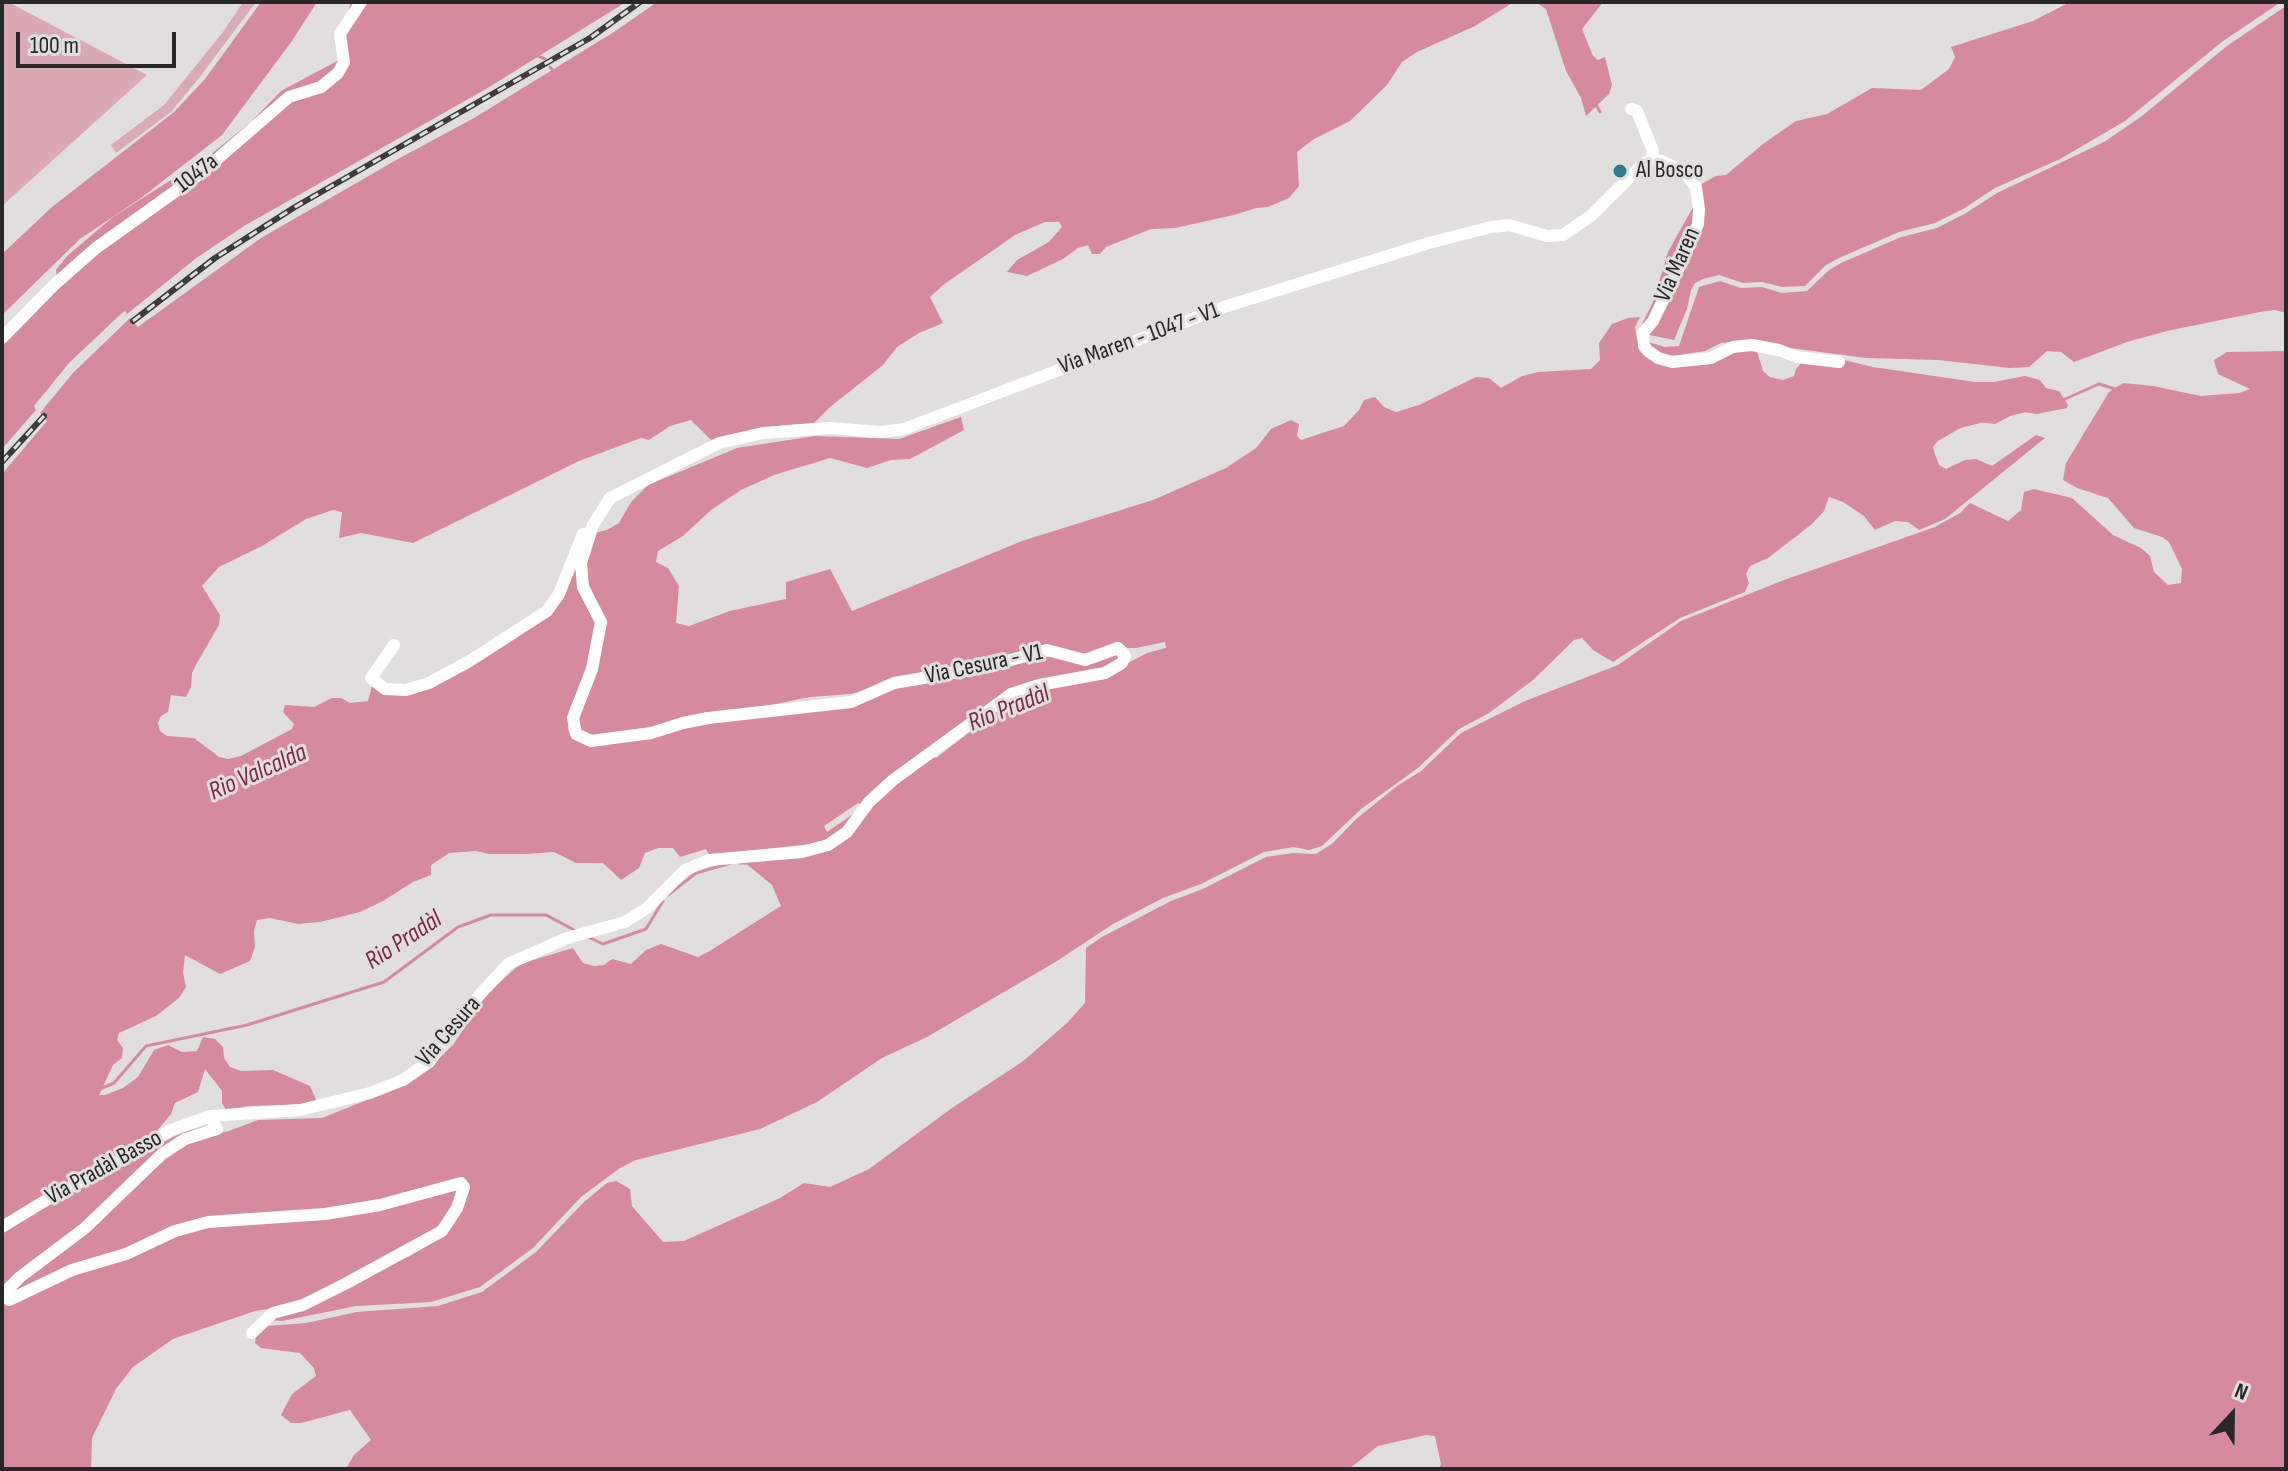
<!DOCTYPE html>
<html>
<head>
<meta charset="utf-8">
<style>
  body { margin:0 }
  #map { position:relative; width:2288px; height:1471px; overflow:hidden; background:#e1dede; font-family:"Sofia Sans Condensed",sans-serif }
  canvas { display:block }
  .frame { position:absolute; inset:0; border:4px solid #292828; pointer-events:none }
  .north { position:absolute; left:2192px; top:1375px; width:80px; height:80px; -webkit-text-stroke:6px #e1dede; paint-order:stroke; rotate:22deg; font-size:22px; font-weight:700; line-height:32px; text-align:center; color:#292828 }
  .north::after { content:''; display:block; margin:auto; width:28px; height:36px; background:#292828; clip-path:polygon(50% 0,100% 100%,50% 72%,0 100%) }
  .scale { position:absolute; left:16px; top:32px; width:160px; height:36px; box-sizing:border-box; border:4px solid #292828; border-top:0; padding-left:10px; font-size:24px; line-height:28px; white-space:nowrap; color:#292828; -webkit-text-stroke:6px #e1dede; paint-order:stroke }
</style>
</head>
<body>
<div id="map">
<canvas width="2288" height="1471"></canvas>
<div class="frame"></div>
<div class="north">N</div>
<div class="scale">100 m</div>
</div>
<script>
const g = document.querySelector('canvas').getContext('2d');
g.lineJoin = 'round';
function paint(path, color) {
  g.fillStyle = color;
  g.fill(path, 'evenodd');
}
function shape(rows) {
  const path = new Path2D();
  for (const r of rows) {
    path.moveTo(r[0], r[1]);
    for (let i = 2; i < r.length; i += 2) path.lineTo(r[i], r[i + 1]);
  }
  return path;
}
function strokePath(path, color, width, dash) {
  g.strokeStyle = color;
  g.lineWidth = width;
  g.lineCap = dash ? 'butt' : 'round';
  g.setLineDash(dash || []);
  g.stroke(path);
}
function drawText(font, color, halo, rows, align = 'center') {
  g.font = font + ' "Sofia Sans Condensed",sans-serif';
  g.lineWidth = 6;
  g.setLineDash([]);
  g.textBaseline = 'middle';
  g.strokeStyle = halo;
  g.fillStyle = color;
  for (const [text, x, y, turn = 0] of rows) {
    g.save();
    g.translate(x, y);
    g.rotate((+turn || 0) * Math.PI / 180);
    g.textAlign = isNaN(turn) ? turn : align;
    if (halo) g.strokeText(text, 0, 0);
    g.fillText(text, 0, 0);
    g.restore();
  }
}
paint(shape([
  [2,2,8,2,147,75,2,206],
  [243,2,256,2,199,78,171,112,116,153,111,145,164,105,223,32]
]), '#d9aab4');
paint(shape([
  [351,2,626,2,486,89,244,226,195,259,127,314,125,311,122,313,69,363,34,406,36,410,2,449,2,345,58,289,56,270,67,256,113,217,210,155,252,121,281,91,337,61,341,57,345,20],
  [657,2,1514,2,1475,26,1417,52,1402,62,1387,85,1350,121,1314,139,1297,152,1299,186,1289,198,1268,207,1256,208,1234,215,1175,228,1151,229,1106,247,1100,254,1092,254,1088,245,1078,248,1063,259,1027,276,1007,272,1017,260,1049,242,1062,227,1059,222,1045,222,1015,235,943,285,930,297,943,323,919,333,897,347,883,365,830,407,814,423,785,425,715,444,691,420,670,426,649,440,641,438,579,461,413,543,361,533,339,538,342,512,333,510,306,519,262,546,219,567,202,586,220,615,219,625,197,663,192,673,191,687,186,697,171,695,168,712,161,716,158,723,160,731,167,736,194,738,219,757,228,759,241,756,292,729,294,724,283,712,285,705,314,707,332,698,341,698,350,703,368,701,372,686,400,687,434,677,545,613,576,562,597,619,588,668,570,708,568,730,572,737,589,745,887,690,1047,655,1086,665,1098,662,1117,652,1121,657,1109,667,1036,682,861,804,858,803,824,826,827,832,856,812,847,826,820,843,709,855,706,849,680,857,673,848,658,848,645,853,639,868,621,880,603,863,576,863,554,852,525,854,489,854,476,851,449,853,431,865,431,875,413,882,383,901,360,912,320,922,298,924,270,918,257,920,254,931,255,947,250,961,220,974,185,955,183,973,186,987,179,998,156,1016,119,1033,117,1040,123,1048,122,1058,113,1065,99,1095,105,1095,123,1088,138,1077,154,1050,168,1045,182,1052,197,1051,203,1037,215,1039,223,1047,224,1058,230,1067,241,1071,273,1070,310,1086,317,1102,313,1104,249,1106,226,1110,222,1103,222,1091,205,1069,198,1092,175,1103,171,1114,152,1137,2,1222,2,474,47,421,40,413,73,373,130,318,138,327,261,238,398,159,474,118,614,32],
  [1535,2,1603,2,1582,29,1593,56,1598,60,1605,57,1612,85,1609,94,1586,116,1581,98,1566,71,1546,9],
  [2070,2,2281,2,2223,41,2125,121,2060,159,1995,188,1963,209,1935,223,1899,232,1839,258,1826,265,1805,286,1782,287,1762,282,1743,283,1719,275,1703,279,1695,283,1691,290,1687,309,1674,340,1640,333,1640,328,1653,302,1668,252,1692,209,1697,196,1696,187,1716,176,1726,175,1763,144,1796,121,1827,114,1872,88,1921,90,1949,69,1955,57,1951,47,2033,21],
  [2286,6,2286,313,2275,310,2260,312,2167,331,2127,342,2074,362,2061,352,2047,351,2029,367,2010,368,1938,360,1866,358,1738,341,1721,343,1705,351,1673,356,1657,353,1648,342,1665,347,1679,346,1699,287,1720,281,1741,288,1762,287,1782,293,1807,291,1829,270,1841,263,1901,237,1937,228,1966,213,1997,193,2104,142,2142,116,2227,46],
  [1640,317,1635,327,1637,340,1640,345,1662,359,1756,348,1763,371,1770,377,1783,380,1794,376,1796,369,1801,363,1831,357,1873,367,1975,382,1994,382,2025,376,2040,380,2046,388,2059,391,2068,405,2067,408,2037,414,2023,412,2012,415,1995,424,1979,422,1962,427,1938,441,1933,447,1935,454,1939,465,1946,469,1965,460,1976,459,1992,466,2036,435,2045,438,1945,519,1919,530,1908,522,1895,521,1875,530,1864,516,1843,502,1829,497,1824,511,1812,524,1768,558,1750,566,1746,574,1749,583,1745,592,1680,618,1613,662,1593,650,1582,638,1574,640,1533,680,1489,713,1459,729,1418,768,1361,809,1322,846,1309,850,1293,847,1264,852,1201,884,1163,898,1113,924,1057,961,927,1037,882,1058,817,1102,760,1129,636,1160,620,1168,581,1197,533,1248,480,1287,431,1302,356,1306,282,1321,270,1320,410,1256,431,1243,467,1187,350,1208,234,1216,19,1292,11,1290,156,1163,197,1138,229,1131,258,1120,322,1118,382,1094,430,1067,453,1045,487,994,520,964,573,948,583,963,594,966,604,965,612,959,631,964,646,950,661,944,698,957,708,952,781,906,772,885,744,862,823,851,883,793,931,757,936,758,1011,700,1126,664,1147,653,1166,648,1165,642,1136,648,1127,648,1122,644,1092,654,1000,660,850,694,810,697,649,730,600,737,583,733,578,726,578,710,605,630,586,586,584,563,594,533,607,530,619,523,631,502,648,485,737,448,815,436,899,439,961,417,964,430,910,459,891,460,867,468,830,458,774,475,741,490,711,510,683,536,658,551,656,562,668,568,679,586,676,623,689,626,730,611,786,599,786,582,830,569,852,611,1022,541,1153,500,1226,468,1256,448,1271,429,1291,420,1299,424,1297,436,1301,440,1344,426,1359,410,1364,400,1375,397,1384,407,1396,412,1419,405,1476,377,1489,378,1501,388,1522,376,1538,372,1591,369,1600,360,1599,343,1612,324,1628,318],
  [2286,351,2286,1469,1439,1469,1441,1464,1435,1436,1426,1435,1378,1446,1349,1469,346,1469,354,1455,371,1440,350,1410,301,1423,291,1423,281,1415,292,1394,316,1376,314,1368,300,1353,261,1348,255,1343,256,1336,267,1326,306,1323,357,1312,438,1306,482,1292,536,1252,585,1201,607,1183,616,1181,630,1189,632,1206,663,1242,684,1241,780,1198,804,1183,830,1187,869,1169,952,1108,1022,1062,1067,1023,1085,1003,1086,948,1102,937,1171,901,1203,889,1266,857,1293,853,1316,854,1333,843,1355,820,1397,786,1421,771,1461,733,1525,701,1618,665,1681,621,1784,580,1935,527,1960,513,1970,503,2008,521,2021,510,2024,492,2034,489,2072,498,2113,535,2141,548,2150,556,2154,572,2168,585,2181,583,2182,569,2169,542,2162,537,2134,528,2108,498,2077,488,2063,480,2066,463,2109,392,2123,383,2153,386,2201,396,2239,393,2250,389,2218,374,2214,360,2227,352],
  [210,1125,185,1135,2,1294,2,1231,150,1148,184,1132],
  [454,1188,460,1193,439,1227,301,1301,281,1307,255,1311,173,1339,133,1367,116,1389,92,1438,91,1469,2,1469,2,1297,72,1275,195,1229]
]), '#d58a9d');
paint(shape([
  [261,2,317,2,292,41,222,135,141,198,80,239,2,315,2,254,52,207,174,112,205,79]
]), '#d58b9d');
strokePath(shape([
  [1552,2,1572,59,1600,112],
  [382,57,416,45,468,37,492,39,507,51,529,52,545,59],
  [550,67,568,88,577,106,600,115,610,133,626,152],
  [739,863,820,864,901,807,968,743,1015,722,1150,673,1277,633,1448,559,1521,519,1782,470,2056,403,2099,384,2233,426,2286,392],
  [2,891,220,812,523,671],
  [668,895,696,873,731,863],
  [586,936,603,944,646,929,663,901],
  [2,1130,114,1083,146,1046,247,1025,384,982,458,927,491,915,546,915,576,931]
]), '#d58b9d', 3);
strokePath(shape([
  [1631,109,1637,111,1653,151,1651,160],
  [1651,160,1662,161,1684,172,1696,187,1699,209,1698,224,1684,257,1653,321,1643,333,1644,346,1648,351,1658,358,1672,362,1711,358,1733,347,1752,345,1779,350,1797,357,1839,362],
  [2,338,54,285,96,248,201,173,289,97,321,87,338,73,344,62,340,34,361,2],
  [394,645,371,678,385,689,406,690,429,683,468,662,547,611,559,594,583,534],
  [210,1116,217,1129,185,1139,162,1154,85,1228,20,1277,5,1292,9,1300,72,1270,126,1254,175,1231,208,1222,325,1214,380,1205,461,1183,464,1187,457,1208,442,1231,345,1284,303,1305,273,1313,252,1333],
  [2,1227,43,1202,147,1146,169,1131,210,1116,300,1110,370,1093,403,1080,429,1062,462,1014,508,964,567,938,625,922,647,908,685,870,709,860,802,852,828,845,847,832,869,802,893,780,1011,694,1039,685,1105,673,1122,663,1125,656,1118,648,1085,660,1047,650,982,668,894,683,851,702,708,718,683,723,651,733,591,741,576,734,573,718,592,669,601,622,583,587,581,563,593,525,610,498,719,443,763,433,830,428,880,432,904,429,1224,307,1429,243,1491,227,1509,225,1547,236,1563,235,1592,215,1644,163,1651,160]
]), '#fff', 12);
const rail = shape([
  [133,321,215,258,295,207,590,38,640,2],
  [2,462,44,416]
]);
strokePath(rail, '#3d3c3c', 6);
strokePath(rail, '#e1dede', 3, [9]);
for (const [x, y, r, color] of [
  [1620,171,8,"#347987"]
]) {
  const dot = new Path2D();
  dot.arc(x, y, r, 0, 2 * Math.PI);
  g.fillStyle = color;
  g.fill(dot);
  strokePath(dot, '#e1dede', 3);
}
drawText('24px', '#292828', '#e1dede', [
  ["Al Bosco",1636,171]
], 'left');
drawText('24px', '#292828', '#e1dede', [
  ["1047a",197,174,-38],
  ["Via Maren",1678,265,-66],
  ["Via Maren - 1047 - V1",1139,339,-20],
  ["Via Cesura - V1",984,665,-12],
  ["Via Cesura",449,1032,-49],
  ["Via Pradàl Basso",104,1168,-29]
]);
drawText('italic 26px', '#802845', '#e1dede', [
  ["Rio Pradàl",1009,709,-22],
  ["Rio Valcalda",258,773,-24],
  ["Rio Pradàl",404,941,-33]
]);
</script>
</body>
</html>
